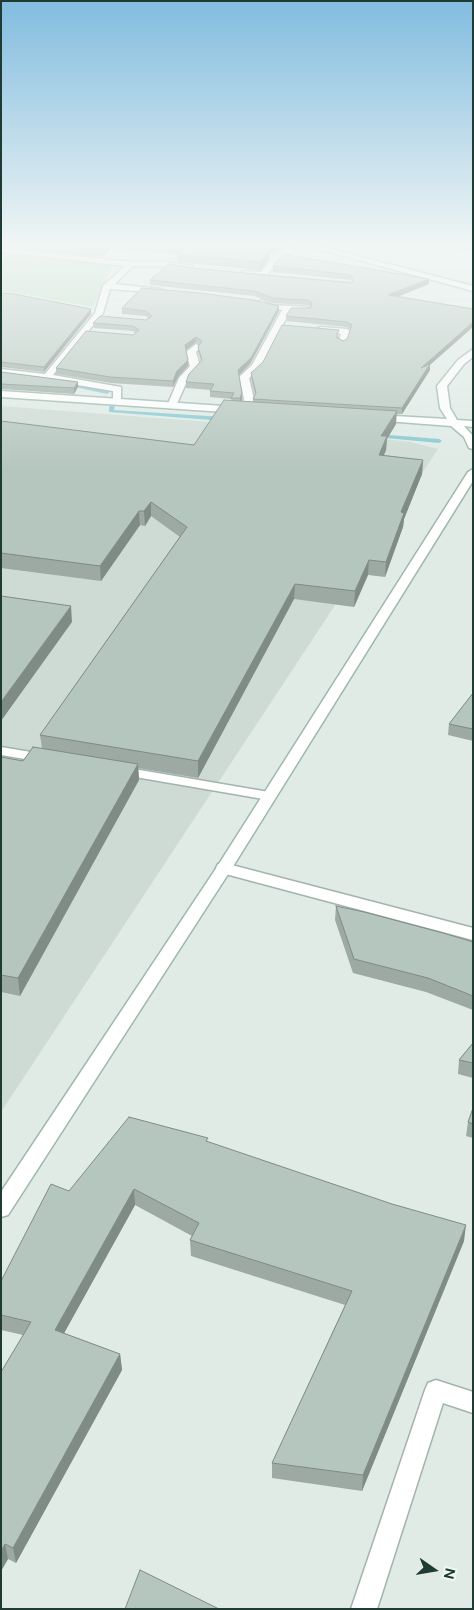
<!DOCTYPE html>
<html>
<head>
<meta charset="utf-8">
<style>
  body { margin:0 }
  #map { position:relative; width:474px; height:1610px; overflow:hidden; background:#e0ebe6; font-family:Figtree,sans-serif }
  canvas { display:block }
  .frame { position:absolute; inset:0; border:2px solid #203b33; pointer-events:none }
  .north { position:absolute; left:409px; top:1545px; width:50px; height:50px; -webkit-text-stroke:4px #f0f8f4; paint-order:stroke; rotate:103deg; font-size:14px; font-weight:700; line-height:20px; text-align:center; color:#203b33 }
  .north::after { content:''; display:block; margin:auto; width:18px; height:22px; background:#203b33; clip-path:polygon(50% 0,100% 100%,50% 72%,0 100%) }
</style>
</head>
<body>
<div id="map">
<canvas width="474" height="1610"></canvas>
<div class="frame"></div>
<div class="north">N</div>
</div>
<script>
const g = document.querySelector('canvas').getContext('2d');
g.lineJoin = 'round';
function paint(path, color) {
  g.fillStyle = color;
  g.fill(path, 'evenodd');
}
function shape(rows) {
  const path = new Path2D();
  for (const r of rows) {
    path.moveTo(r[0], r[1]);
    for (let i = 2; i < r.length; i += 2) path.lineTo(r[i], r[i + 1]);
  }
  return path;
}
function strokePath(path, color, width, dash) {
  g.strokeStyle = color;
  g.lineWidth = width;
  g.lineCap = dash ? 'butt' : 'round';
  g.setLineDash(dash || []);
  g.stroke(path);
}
paint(shape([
  [1,406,301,429,411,442,438,449,1,1112]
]), '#cedbd4');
paint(shape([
  [1,252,114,264,93,307,23,294,1,291]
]), '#b8ddc1');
paint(shape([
  [68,382,107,390,110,392,107,394,66,385,66,383,68,382],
  [112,405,115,407,114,410,224,417,227,419,224,421,109,412,109,407,112,405],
  [377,434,439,439,442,441,439,443,375,437,374,436,377,434]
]), '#87c8d1');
const lane = shape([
  [1,747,43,754,49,758,43,762,1,755,1,747],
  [122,767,269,792,275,796,269,800,118,774,116,771,118,768,122,767]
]);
const street = shape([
  [1,248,131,262,165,262,192,266,193,268,189,270,165,266,133,266,115,284,161,289,165,291,164,293,110,289,103,313,53,375,121,387,121,404,115,404,113,402,113,391,47,380,1,375,1,369,45,374,95,313,103,286,125,266,1,252,1,248],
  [284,248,301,248,281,258,266,277,244,275,240,273,244,271,261,272,275,254,284,248],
  [261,300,273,305,307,307,311,310,307,313,290,311,261,367,249,378,254,399,247,412,244,413,239,410,244,399,239,377,252,365,282,310,258,305,257,303,261,300],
  [321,327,347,329,351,332,345,344,342,345,338,342,341,334,318,332,318,328,321,327],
  [196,344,200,347,196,352,200,366,188,379,175,408,169,408,167,406,179,378,190,366,186,352,196,344],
  [224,863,473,928,473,940,218,872,216,868,218,864,224,863],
  [436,1380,473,1392,473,1413,443,1403,377,1609,351,1609,425,1390,428,1383,436,1380]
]);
const secondary = shape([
  [314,248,327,248,473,286,473,291,314,248],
  [473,349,473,357,464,364,447,386,450,408,457,420,473,421,473,427,464,426,473,436,473,449,469,448,464,437,451,426,373,420,372,418,377,415,447,419,440,408,437,386,458,360,473,349],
  [1,391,239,407,244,410,239,413,1,397,1,391],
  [473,469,473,481,232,868,8,1215,1,1217,1,1192,217,867,468,472,473,469]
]);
strokePath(lane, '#a3b3ad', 3);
strokePath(street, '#a3b3ad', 3);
strokePath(secondary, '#9eb7ad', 3);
paint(lane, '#fff');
paint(street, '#fff');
paint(secondary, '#fff');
paint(shape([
  [17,248,281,248,277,251,270,252,270,257,260,270,177,262,177,254,110,249,103,257],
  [457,248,473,248,473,252],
  [273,266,429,279,429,284,397,297,430,365,430,370,402,414,396,414,396,424,387,439,386,450,384,455,423,460,422,474,404,519,403,527,385,577,368,575,354,607,294,599,198,778,138,768,139,780,20,996,1,992,1,757,23,761,42,748,40,735,180,537,151,516,145,526,140,525,101,581,1,568,1,421,194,445,231,400,231,399,210,397,210,391,211,390,186,388,186,382,201,361,198,352,198,347,199,345,196,342,186,350,188,366,178,377,173,387,111,383,56,374,56,368,133,335,135,333,133,331,94,328,93,323,146,320,148,318,146,316,122,314,122,308,279,311,250,364,239,375,242,399,241,401,253,402,253,399,255,395,251,379,251,373,339,336,338,338,343,341,347,339,351,330,347,327,286,321,286,316,311,308,311,307,308,305,273,303,254,296,150,285,150,280,192,268,352,282,351,280,273,272],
  [1,293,91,314,44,372,1,367],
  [1,372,78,387,74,394,1,389],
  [473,693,473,741,448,735,449,724],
  [336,906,473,942,473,1010,426,992,353,973,335,920],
  [473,1043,473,1078,458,1074,459,1060],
  [473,1108,473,1138,466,1136,468,1122],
  [208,1142,464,1241,362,1491,272,1478,272,1463,345,1305,191,1256,190,1240,192,1236,135,1205,64,1333,120,1354,122,1370,16,1563,8,1559,1,1571,1,1372,23,1335,1,1330,1,1281,69,1191]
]), '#9caaa3');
paint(shape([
  [104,248,110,248,110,249,103,257,103,249],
  [258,248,281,248,277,251,270,252,270,257,260,270,260,262],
  [429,279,429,284,387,301,388,295],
  [279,306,279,311,250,364,238,376,238,370],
  [91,309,91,314,44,372,44,367],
  [473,322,473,327,430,365,430,370,402,414,402,408,421,368],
  [196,337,196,342,185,351,185,345],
  [188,360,188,366,178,377,173,387,173,381,177,371],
  [78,382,78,387,74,394,74,388],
  [242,393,242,399,240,404,240,398],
  [397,411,396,424,387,439,386,450,378,469,381,436],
  [423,460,422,474,404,519,403,527,385,577,386,562,401,512],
  [151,502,151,516,145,526,144,511],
  [139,511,140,525,101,581,100,566],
  [369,560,368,575,354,607,355,591],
  [295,584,294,599,198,778,198,761],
  [71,606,72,622,1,721,1,702],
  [138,764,139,780,20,996,18,978],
  [134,1189,135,1205,57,1346,55,1330],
  [466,1225,464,1241,362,1491,363,1475],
  [120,1354,122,1370,16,1563,13,1548],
  [5,1544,8,1559,1,1571,1,1551]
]), '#7f8b85');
const building = shape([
  [184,248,263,248,270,249,260,262,177,254,184,248],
  [283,254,429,279,388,295,473,309,473,322,421,368,430,364,402,408,253,399,256,393,251,373,263,362,282,325,339,330,336,337,343,341,347,339,352,325,347,322,286,316,291,308,311,308,312,302,308,300,273,298,254,291,150,280,169,264,192,268,351,283,353,281,351,275,273,266,283,254],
  [142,288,200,293,253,300,279,306,251,358,238,370,242,393,240,398,231,398,234,393,210,391,214,384,186,382,189,374,202,360,198,347,202,341,196,337,185,345,188,360,177,371,173,381,110,377,56,368,86,331,133,335,139,330,133,326,93,323,100,316,146,320,152,316,146,311,122,308,142,288],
  [1,293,14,294,91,309,44,367,1,362,1,293],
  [1,372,78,382,74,388,1,384,1,372],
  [224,400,397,411,381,436,387,436,379,455,423,460,401,512,404,513,386,562,369,560,355,591,295,584,198,761,40,735,187,527,151,502,144,511,139,511,100,566,1,553,1,421,194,445,224,400],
  [1,596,71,606,1,702,1,596],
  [473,693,473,729,449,724,473,693],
  [33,747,138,764,18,978,1,975,1,757,23,761,33,747],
  [336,906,364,912,443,933,473,942,473,996,428,978,354,959,336,906],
  [473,1043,473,1063,459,1060,473,1043],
  [473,1108,473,1124,468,1122,473,1108],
  [129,1117,208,1138,206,1141,392,1204,466,1225,363,1475,272,1463,352,1291,190,1240,199,1223,134,1189,55,1330,120,1354,13,1548,5,1544,1,1551,1,1372,31,1322,1,1315,1,1281,51,1184,69,1191,129,1117],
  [140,1570,219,1609,125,1609,140,1570]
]);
paint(building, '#b5c6be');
strokePath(building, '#7f8b85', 1);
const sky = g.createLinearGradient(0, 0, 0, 473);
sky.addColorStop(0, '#81bcdf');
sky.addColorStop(0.52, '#f1f6f4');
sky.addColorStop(1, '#f1f6f400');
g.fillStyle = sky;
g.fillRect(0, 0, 474, 473);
</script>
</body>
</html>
